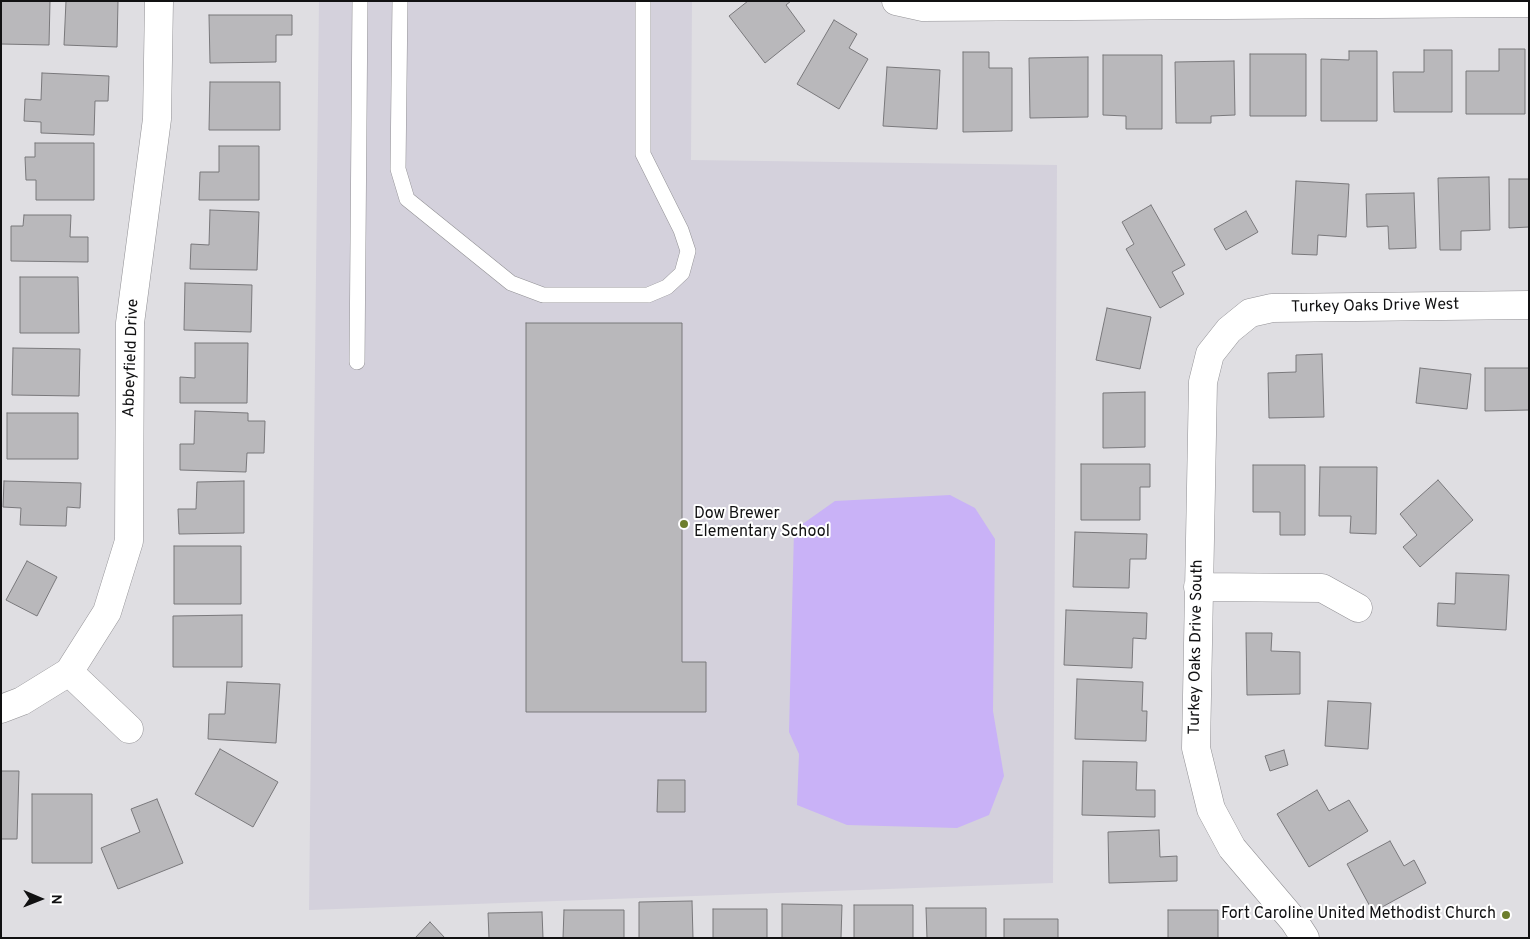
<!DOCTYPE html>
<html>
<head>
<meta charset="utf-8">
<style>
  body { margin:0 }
  #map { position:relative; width:1530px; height:939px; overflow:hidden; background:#dfdee2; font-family:Overpass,sans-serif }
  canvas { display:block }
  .frame { position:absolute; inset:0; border:2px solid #111112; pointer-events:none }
  .north { position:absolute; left:15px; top:874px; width:50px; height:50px; -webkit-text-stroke:4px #fff; paint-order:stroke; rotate:91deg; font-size:14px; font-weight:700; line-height:20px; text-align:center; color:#111112 }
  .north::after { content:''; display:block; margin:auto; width:18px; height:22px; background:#111112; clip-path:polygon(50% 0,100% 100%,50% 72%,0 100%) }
</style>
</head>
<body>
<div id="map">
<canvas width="1530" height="939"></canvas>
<div class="frame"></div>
<div class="north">N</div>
</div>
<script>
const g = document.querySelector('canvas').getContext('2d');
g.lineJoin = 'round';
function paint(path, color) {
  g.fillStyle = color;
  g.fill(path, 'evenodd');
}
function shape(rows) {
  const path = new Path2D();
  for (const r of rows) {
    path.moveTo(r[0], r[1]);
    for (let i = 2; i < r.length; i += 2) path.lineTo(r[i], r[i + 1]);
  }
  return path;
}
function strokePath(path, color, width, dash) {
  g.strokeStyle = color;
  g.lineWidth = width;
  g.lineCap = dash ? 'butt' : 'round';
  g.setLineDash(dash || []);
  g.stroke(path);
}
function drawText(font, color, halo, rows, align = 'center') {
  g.font = font + ' Overpass,sans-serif';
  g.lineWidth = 4;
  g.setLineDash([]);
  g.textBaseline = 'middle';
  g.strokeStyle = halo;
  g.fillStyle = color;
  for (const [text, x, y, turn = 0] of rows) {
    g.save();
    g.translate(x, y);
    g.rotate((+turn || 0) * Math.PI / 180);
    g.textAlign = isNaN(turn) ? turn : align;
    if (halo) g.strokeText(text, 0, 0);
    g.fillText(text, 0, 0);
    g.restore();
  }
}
paint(shape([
  [319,1,692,1,691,160,1057,165,1053,883,309,910]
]), '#d4d1dc');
paint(shape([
  [950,495,975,508,995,539,993,711,1004,776,989,815,957,828,847,825,797,805,799,754,789,732,794,530,835,501]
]), '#c9b2f7');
const building = shape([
  [1,1,50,1,49,45,1,44,1,1],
  [66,1,118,1,117,47,64,45,66,1],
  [748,1,791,1,786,5,805,31,765,63,729,16,748,1],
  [209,15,292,15,292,35,276,35,276,62,210,63,209,15],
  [834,20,857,34,849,48,868,59,839,109,797,84,834,20],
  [1499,49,1525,49,1525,114,1466,114,1466,71,1499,71,1499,49],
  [1424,50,1452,50,1452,112,1394,112,1393,72,1424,72,1424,50],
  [1349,51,1377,51,1377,121,1321,121,1321,59,1349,60,1349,51],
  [963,52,989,52,989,68,1012,68,1012,131,963,132,963,52],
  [1250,54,1306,54,1306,116,1250,116,1250,54],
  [1103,55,1162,55,1162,129,1126,129,1126,116,1103,115,1103,55],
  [1088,57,1088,117,1030,118,1029,58,1088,57],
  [1234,61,1235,115,1211,116,1211,123,1176,123,1175,62,1234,61],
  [887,67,940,70,937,129,883,126,887,67],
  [42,73,109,76,108,101,95,101,94,135,41,133,41,122,24,121,25,99,41,100,42,73],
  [210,82,280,82,280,130,209,130,210,82],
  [35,143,94,143,94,200,36,200,36,180,26,180,25,157,35,157,35,143],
  [219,146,259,146,259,200,199,200,200,172,219,172,219,146],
  [1489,177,1490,230,1461,231,1461,250,1440,250,1438,178,1489,177],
  [1509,179,1529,179,1529,227,1509,228,1509,179],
  [1296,181,1349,184,1346,237,1318,235,1317,255,1292,254,1296,181],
  [1414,193,1416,248,1389,249,1388,226,1367,227,1366,194,1414,193],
  [1151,205,1185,265,1172,272,1184,294,1160,308,1126,249,1134,244,1122,222,1151,205],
  [210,210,259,212,257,270,190,269,191,244,209,245,210,210],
  [1246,211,1258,232,1226,250,1214,229,1246,211],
  [24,215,71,215,70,237,88,237,88,262,11,261,11,226,23,226,24,215],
  [20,277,78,277,79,333,20,333,20,277],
  [185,283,252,285,251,332,184,330,185,283],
  [1107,308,1151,317,1140,369,1096,360,1107,308],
  [526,323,682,323,682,662,706,662,706,712,526,712,526,323],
  [195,343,248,343,247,403,180,403,180,377,195,378,195,343],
  [13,348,80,349,79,396,12,395,13,348],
  [1322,354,1324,417,1269,418,1268,373,1296,372,1296,355,1322,354],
  [1420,368,1471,374,1467,409,1416,403,1420,368],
  [1485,368,1529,368,1529,410,1485,411,1485,368],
  [1145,392,1145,447,1103,448,1103,393,1145,392],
  [195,411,248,413,248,421,265,421,264,453,247,453,246,472,180,470,180,444,194,444,195,411],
  [7,413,78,413,78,459,7,459,7,413],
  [1081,464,1150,464,1150,487,1140,487,1140,520,1081,520,1081,464],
  [1253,465,1305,465,1305,535,1280,535,1280,512,1253,512,1253,465],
  [1320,467,1377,467,1376,534,1350,533,1351,516,1319,516,1320,467],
  [1438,480,1473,520,1420,567,1403,547,1417,535,1400,514,1438,480],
  [4,481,81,483,80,508,67,507,66,526,20,525,21,508,3,507,4,481],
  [244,481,244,533,179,534,178,509,196,509,197,482,244,481],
  [1075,532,1147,534,1146,559,1130,559,1129,588,1073,587,1075,532],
  [174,546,241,546,241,604,174,604,174,546],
  [27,561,57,577,37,616,6,600,27,561],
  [1456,573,1509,575,1506,630,1437,626,1438,603,1455,604,1456,573],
  [1066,610,1147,613,1146,639,1133,638,1132,668,1064,665,1066,610],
  [242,615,242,667,173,667,173,616,242,615],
  [1246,633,1272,633,1271,651,1300,652,1300,694,1247,695,1246,633],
  [1077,679,1143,682,1142,711,1147,711,1146,741,1075,739,1077,679],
  [227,682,280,684,276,743,208,739,209,714,225,714,227,682],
  [1328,701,1371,703,1368,749,1325,746,1328,701],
  [220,749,278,782,253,827,195,794,220,749],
  [1284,750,1288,765,1270,771,1265,756,1284,750],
  [1083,761,1137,762,1136,790,1155,790,1155,817,1082,815,1083,761],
  [1,771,19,771,17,839,1,839,1,771],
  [658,780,685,780,685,812,657,812,658,780],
  [1317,790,1329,811,1349,800,1368,831,1309,867,1277,814,1317,790],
  [32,794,92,794,92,863,32,863,32,794],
  [157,799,183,863,118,889,101,848,140,832,131,809,157,799],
  [1159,830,1160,857,1177,856,1177,881,1109,883,1108,832,1159,830],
  [1390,841,1404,866,1414,860,1426,883,1373,912,1347,864,1390,841],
  [692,901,693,938,639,938,639,902,692,901],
  [782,904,842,905,841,938,782,938,782,904],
  [854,905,913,905,913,938,854,938,854,905],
  [926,908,986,908,986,938,927,938,926,908],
  [713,909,767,909,767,938,713,938,713,909],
  [564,910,624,910,624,938,563,938,564,910],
  [1168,910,1218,910,1218,938,1168,938,1168,910],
  [542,912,543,938,489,938,488,913,542,912],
  [1004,919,1058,919,1058,938,1004,938,1004,919],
  [430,922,445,938,415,938,430,922]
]);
paint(building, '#b9b8bb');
strokePath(building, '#79787b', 1);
const service = shape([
  [400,1,398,169,407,199,511,283,543,295,648,295,667,287,682,273,688,251,681,230,643,154,643,1],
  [357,362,360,1]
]);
const minor = shape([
  [896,1,923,7,1529,3],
  [1198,587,1322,588,1358,608],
  [69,672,129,729],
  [1,709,22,701,69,672,107,612,129,541,130,323,157,119,159,1],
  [1305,938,1294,921,1232,848,1211,809,1196,748,1203,382,1210,354,1229,330,1250,313,1272,308,1529,305]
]);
strokePath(service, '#929195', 16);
strokePath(minor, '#929195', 29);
strokePath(service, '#fff', 15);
strokePath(minor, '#fff', 28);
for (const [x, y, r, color] of [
  [684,524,5,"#6d7e2c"],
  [1506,915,5,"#6d7e2c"]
]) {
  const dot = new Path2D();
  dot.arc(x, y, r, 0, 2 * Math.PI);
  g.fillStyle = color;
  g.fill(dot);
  strokePath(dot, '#fff', 2);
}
drawText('16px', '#111112', '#fff', [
  ["Turkey Oaks Drive West",1375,307,-1],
  ["Abbeyfield Drive",132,358,-88],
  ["Turkey Oaks Drive South",1197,647,-89]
]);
drawText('16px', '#111112', '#fff', [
  ["Dow Brewer",694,515],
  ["Elementary School",694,533],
  ["Fort Caroline United Methodist Church",1496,915,"right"]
], 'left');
</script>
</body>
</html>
